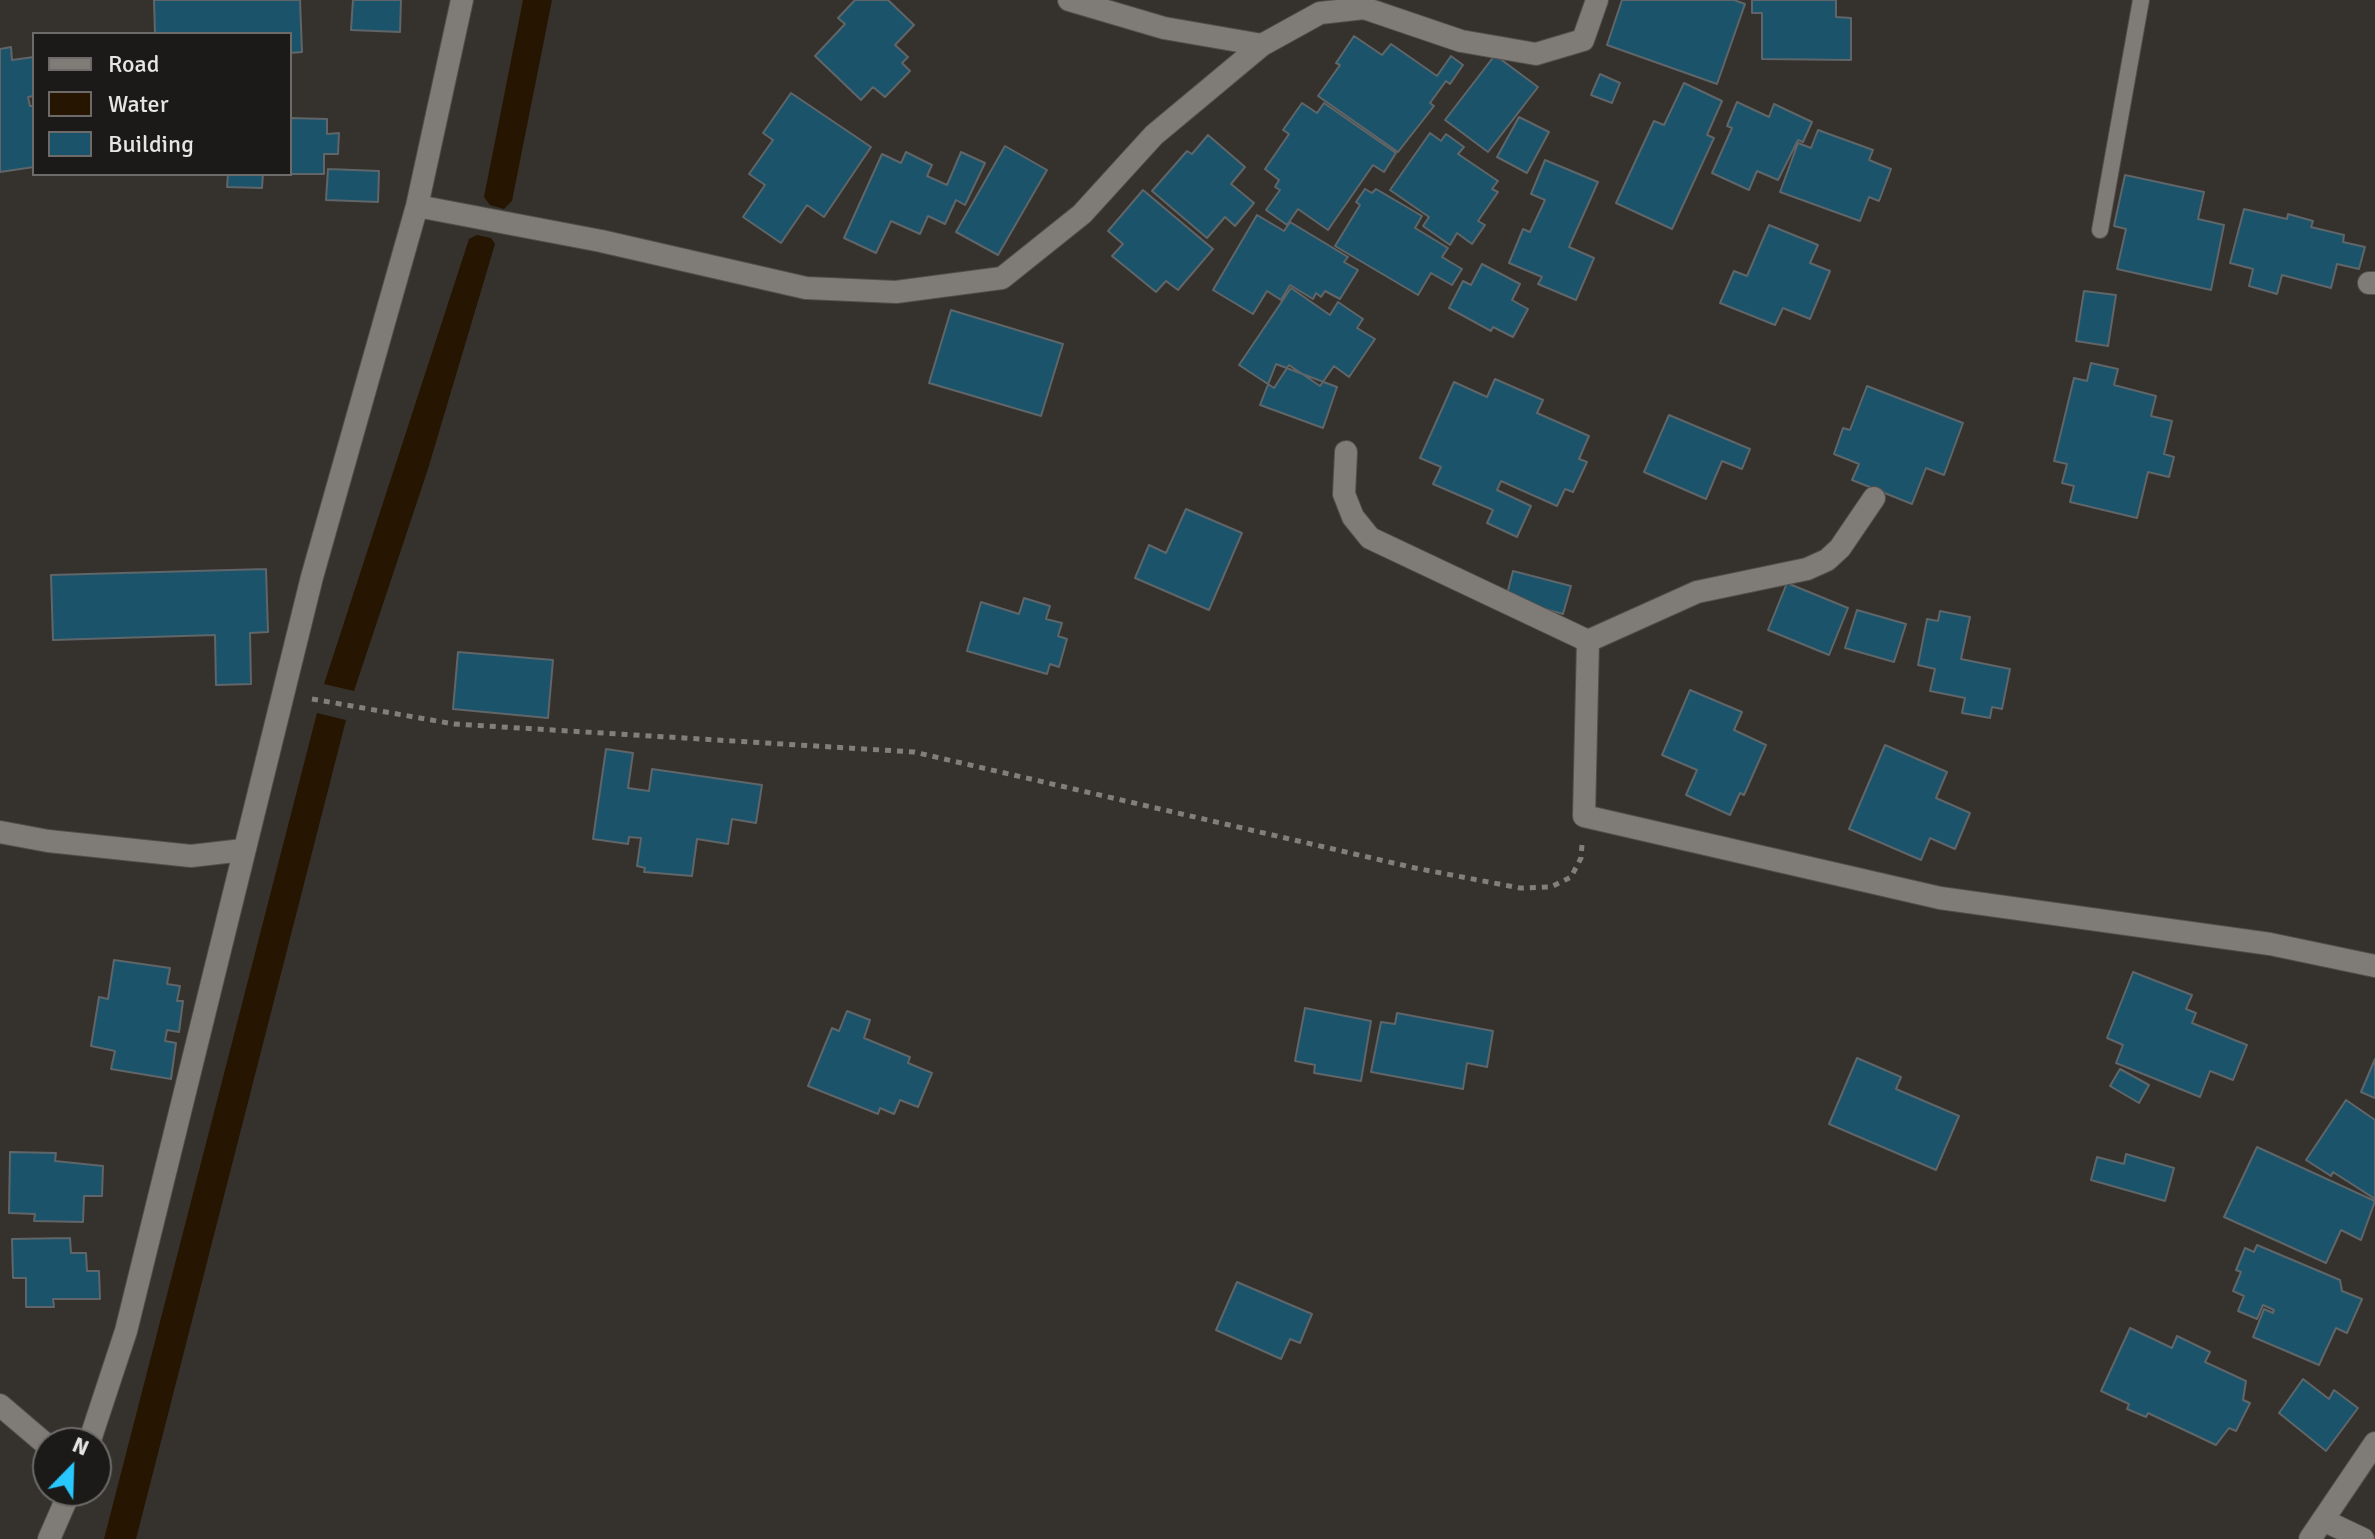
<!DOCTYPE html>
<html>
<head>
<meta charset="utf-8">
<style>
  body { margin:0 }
  #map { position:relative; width:2375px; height:1539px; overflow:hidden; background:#35322e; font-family:Signika,sans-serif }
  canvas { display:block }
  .legend { position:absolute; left:32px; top:32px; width:260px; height:144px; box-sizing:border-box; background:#1c1a18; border:2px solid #6d6b69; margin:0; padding:10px 14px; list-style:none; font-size:24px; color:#e7e5e3 }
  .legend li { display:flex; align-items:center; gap:16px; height:40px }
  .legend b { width:40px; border:2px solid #6d6b69 }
  .north { position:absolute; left:32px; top:1427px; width:80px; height:80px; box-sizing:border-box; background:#1c1a18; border:2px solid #6d6b69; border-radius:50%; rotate:23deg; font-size:22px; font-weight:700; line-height:32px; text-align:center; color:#e7e5e3 }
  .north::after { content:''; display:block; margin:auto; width:28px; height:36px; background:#28c8ff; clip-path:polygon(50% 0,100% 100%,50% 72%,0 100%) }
</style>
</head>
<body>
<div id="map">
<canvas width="2375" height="1539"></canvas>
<ul class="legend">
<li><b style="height:10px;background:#7f7b76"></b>Road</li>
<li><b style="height:22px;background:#261500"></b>Water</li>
<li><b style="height:22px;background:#1b546a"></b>Building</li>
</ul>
<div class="north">N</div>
</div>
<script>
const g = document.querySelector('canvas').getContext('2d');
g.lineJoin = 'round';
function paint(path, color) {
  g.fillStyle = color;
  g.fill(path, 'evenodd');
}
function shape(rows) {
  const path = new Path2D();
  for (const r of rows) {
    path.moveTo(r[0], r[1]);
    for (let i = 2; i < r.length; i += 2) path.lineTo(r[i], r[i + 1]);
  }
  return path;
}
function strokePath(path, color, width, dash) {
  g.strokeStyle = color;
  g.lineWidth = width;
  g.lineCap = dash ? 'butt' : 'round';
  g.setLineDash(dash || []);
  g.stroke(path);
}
paint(shape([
  [523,0,552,0,512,201,504,209,490,205,484,197],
  [477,235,491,238,495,244,428,469,354,691,324,684,469,239],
  [317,713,346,720,136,1539,104,1539]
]), '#261500');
const building = shape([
  [154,0,300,0,302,52,290,53,290,34,155,34,154,0],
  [353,0,401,0,400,32,351,30,353,0],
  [855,0,888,0,914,25,895,45,908,57,902,63,910,71,885,97,873,87,861,100,815,56,845,24,838,18,855,0],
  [1622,0,1734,0,1745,4,1717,84,1607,45,1622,0],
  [1752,0,1836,0,1836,17,1851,18,1851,60,1762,59,1762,13,1752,13,1752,0],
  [1354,36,1382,55,1391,44,1437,76,1451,56,1463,65,1450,84,1446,81,1430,103,1434,106,1398,152,1318,96,1340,65,1336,63,1354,36],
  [11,47,12,60,34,57,34,96,28,97,30,106,34,106,34,167,0,172,0,49,11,47],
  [1495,55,1538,87,1488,152,1445,120,1495,55],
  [1600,74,1620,83,1612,103,1591,95,1600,74],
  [1684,83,1722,101,1707,135,1714,138,1672,229,1616,203,1654,121,1664,125,1684,83],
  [791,93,871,147,824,217,807,205,781,243,743,217,765,185,749,174,773,140,763,133,791,93],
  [1737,102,1769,117,1774,104,1812,122,1803,142,1798,140,1778,180,1757,171,1749,190,1712,173,1732,128,1727,126,1737,102],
  [1302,103,1317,113,1324,103,1396,153,1384,172,1373,165,1328,230,1298,209,1287,225,1266,210,1280,190,1275,187,1279,180,1265,169,1289,134,1283,130,1302,103],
  [1519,117,1549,132,1527,173,1497,157,1519,117],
  [290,118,327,119,327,134,339,133,338,154,324,154,324,174,290,174,290,118],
  [1818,130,1873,150,1869,160,1891,169,1879,201,1869,197,1860,221,1780,192,1798,143,1811,148,1818,130],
  [1430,133,1441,141,1446,134,1464,147,1458,154,1498,181,1492,189,1498,192,1478,221,1485,225,1472,244,1457,233,1450,245,1423,226,1429,217,1390,190,1430,133],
  [1208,135,1245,167,1231,184,1254,203,1235,226,1225,217,1207,238,1152,191,1187,151,1192,154,1208,135],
  [1005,146,1047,170,998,255,956,232,1005,146],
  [906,152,932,165,927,176,947,185,961,152,985,163,965,205,956,200,945,224,928,216,920,234,891,221,876,253,844,238,882,154,901,163,906,152],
  [1545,160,1598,182,1569,247,1594,258,1576,300,1538,284,1542,277,1509,263,1523,229,1530,232,1545,200,1531,194,1545,160],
  [328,169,379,171,378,202,326,200,328,169],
  [228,174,263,174,262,188,227,187,228,174],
  [2125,175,2204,192,2198,219,2224,225,2211,290,2117,269,2126,229,2114,226,2125,175],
  [1365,189,1372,193,1376,189,1422,216,1415,228,1448,248,1442,257,1462,269,1452,285,1431,273,1418,295,1335,246,1360,205,1356,202,1365,189],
  [1143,190,1213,249,1178,290,1166,281,1156,292,1112,256,1123,244,1108,231,1143,190],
  [2244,209,2287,219,2288,214,2313,221,2311,227,2344,235,2343,242,2365,247,2359,269,2337,264,2331,288,2282,275,2277,294,2249,286,2253,269,2230,263,2244,209],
  [1257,215,1284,231,1290,222,1348,257,1344,262,1358,270,1340,299,1325,291,1321,297,1316,293,1313,299,1290,285,1281,300,1267,291,1253,314,1213,290,1257,215],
  [1769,225,1818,245,1810,263,1830,271,1810,319,1783,308,1775,325,1720,303,1734,271,1747,276,1769,225],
  [1482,264,1520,284,1512,300,1528,309,1513,337,1493,327,1491,331,1449,308,1463,281,1471,285,1482,264],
  [1291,288,1330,315,1338,302,1363,319,1357,328,1375,339,1349,377,1334,366,1320,386,1289,365,1274,388,1239,365,1291,288],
  [2084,291,2116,295,2108,346,2076,341,2084,291],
  [951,310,1063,344,1041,416,929,383,951,310],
  [2091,363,2118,369,2114,385,2156,396,2151,416,2172,421,2164,454,2174,457,2169,477,2148,472,2137,518,2070,502,2074,486,2062,483,2067,464,2054,461,2074,378,2087,381,2091,363],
  [1276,364,1337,387,1323,428,1260,405,1276,364],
  [1495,379,1543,400,1537,413,1589,436,1579,459,1587,462,1573,492,1565,489,1557,506,1501,481,1497,490,1531,506,1517,537,1487,523,1493,510,1433,484,1441,467,1420,458,1454,382,1487,397,1495,379],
  [1867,386,1963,423,1944,475,1926,468,1912,504,1852,480,1859,464,1834,454,1843,428,1850,430,1867,386],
  [1669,415,1750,449,1742,469,1722,461,1706,499,1644,472,1669,415],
  [1186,509,1242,533,1209,610,1135,578,1149,545,1166,553,1186,509],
  [266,569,268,632,250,633,251,684,216,685,215,635,53,640,51,575,266,569],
  [1513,571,1571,586,1563,614,1506,598,1513,571],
  [1787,583,1848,608,1829,655,1768,630,1787,583],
  [1024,598,1050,606,1046,619,1062,623,1058,636,1067,639,1059,667,1050,664,1047,674,967,651,981,602,1019,614,1024,598],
  [1857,610,1906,624,1894,662,1845,648,1857,610],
  [1940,611,1970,617,1961,659,2010,669,2002,709,1992,707,1990,718,1962,713,1965,698,1930,691,1935,669,1918,665,1927,619,1938,621,1940,611],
  [458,652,553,660,548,718,453,709,458,652],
  [1690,690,1742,712,1734,730,1766,745,1744,795,1740,793,1730,815,1686,795,1697,770,1662,755,1690,690],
  [1885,745,1947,772,1936,798,1970,813,1955,849,1930,838,1921,860,1849,829,1885,745],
  [606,749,633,753,628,788,649,791,652,769,762,785,756,823,732,819,728,844,697,839,692,876,644,872,645,868,637,866,641,838,629,837,628,844,593,839,606,749],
  [114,960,170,968,167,984,180,986,177,1001,183,1001,179,1032,167,1030,165,1041,176,1043,171,1079,111,1069,115,1051,91,1046,99,997,108,999,114,960],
  [2133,972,2192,995,2186,1009,2196,1013,2192,1023,2247,1045,2233,1080,2210,1071,2200,1097,2116,1063,2123,1045,2107,1038,2133,972],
  [1305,1008,1371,1021,1361,1081,1314,1073,1315,1065,1295,1061,1305,1008],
  [847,1011,870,1020,864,1038,910,1057,908,1063,932,1073,918,1107,900,1100,894,1114,880,1108,878,1114,808,1086,832,1028,839,1031,847,1011],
  [1397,1013,1493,1031,1487,1067,1467,1063,1463,1089,1371,1072,1381,1022,1395,1024,1397,1013],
  [1857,1058,1901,1077,1896,1089,1959,1116,1936,1170,1829,1124,1857,1058],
  [2375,1059,2375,1098,2361,1092,2375,1059],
  [2120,1069,2149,1085,2139,1103,2110,1086,2120,1069],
  [2346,1100,2375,1120,2375,1199,2333,1172,2331,1176,2306,1160,2346,1100],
  [2257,1147,2375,1201,2361,1240,2341,1230,2326,1263,2224,1217,2257,1147],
  [10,1152,56,1153,55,1161,103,1166,102,1196,84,1196,83,1222,34,1221,35,1214,9,1213,10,1152],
  [2126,1154,2174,1168,2165,1201,2091,1180,2097,1157,2124,1164,2126,1154],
  [70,1238,71,1253,86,1253,87,1271,99,1271,100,1299,53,1299,54,1307,26,1307,26,1278,13,1278,12,1239,70,1238],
  [2257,1245,2340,1280,2342,1291,2362,1299,2347,1333,2336,1328,2319,1365,2253,1337,2264,1309,2273,1313,2274,1310,2263,1305,2257,1319,2238,1311,2244,1296,2233,1291,2241,1272,2236,1270,2245,1248,2254,1252,2257,1245],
  [1237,1282,1312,1314,1300,1343,1290,1339,1281,1359,1216,1330,1237,1282],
  [2130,1328,2172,1348,2177,1336,2210,1352,2205,1362,2246,1381,2243,1400,2250,1403,2236,1431,2229,1428,2216,1445,2148,1413,2146,1417,2127,1409,2129,1404,2101,1391,2130,1328],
  [2303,1379,2329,1399,2334,1390,2358,1408,2326,1451,2279,1413,2303,1379]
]);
paint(building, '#1b546a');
strokePath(building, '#5f6568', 2);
const service = shape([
  [2100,230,2141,0]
]);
const minor = shape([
  [1069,0,1164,28,1262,45,1320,13,1364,8,1461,41,1536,54,1583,40,1597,0],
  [417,206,601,241,806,288,896,292,1002,278,1082,214,1154,135,1262,45],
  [2369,283,2375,283],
  [1346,452,1344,494,1353,517,1370,538,1588,641,1697,592,1807,569,1827,560,1840,548,1874,498],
  [1588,641,1584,816,1940,898,2270,944,2375,966],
  [0,832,48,841,191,856,243,850],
  [0,1405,48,1446],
  [89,1443,126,1331,312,577,417,206,462,0],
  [2323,1520,2363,1539],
  [49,1539,70,1491]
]);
const tertiary = shape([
  [2310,1539,2375,1443]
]);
strokePath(service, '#524f4b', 18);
strokePath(minor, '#524f4b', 24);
strokePath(tertiary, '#524f4b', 24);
strokePath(shape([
  [312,699,454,724,914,752,1415,868,1520,888,1551,887,1571,877,1581,858,1582,845]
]), '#817f7c', 5, [6, 6]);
strokePath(service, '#7f7b76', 16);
strokePath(minor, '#7f7b76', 22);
strokePath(tertiary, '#7f7b76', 22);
</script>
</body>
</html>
